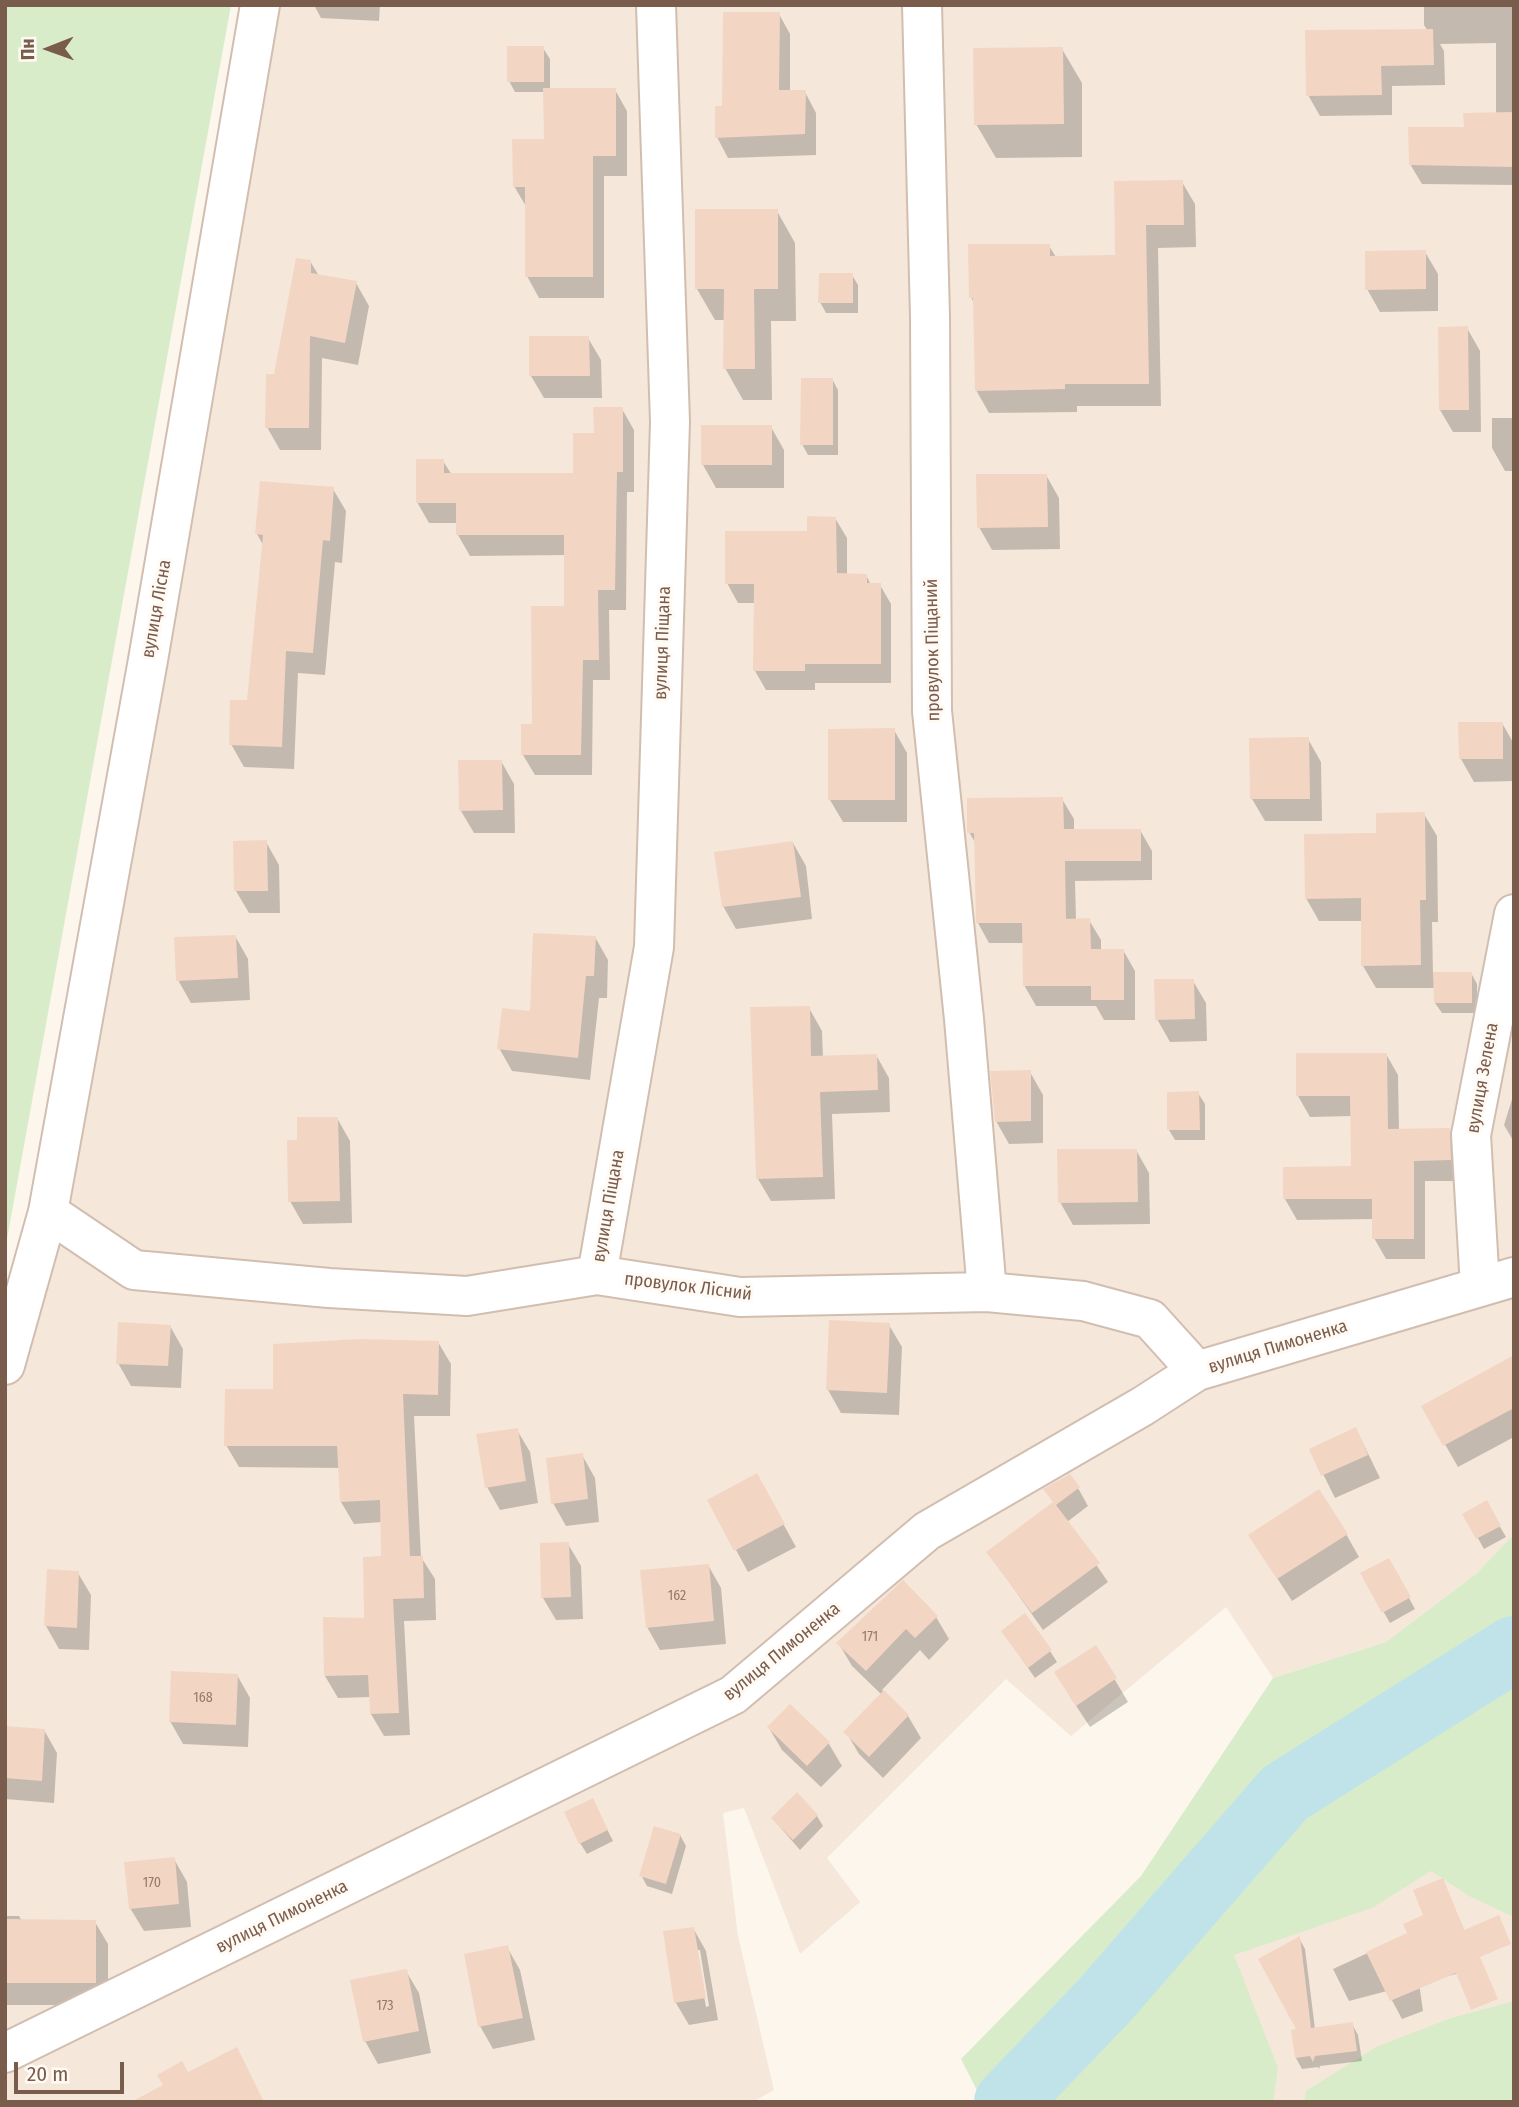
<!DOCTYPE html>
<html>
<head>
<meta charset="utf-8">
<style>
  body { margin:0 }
  #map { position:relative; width:1519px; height:2107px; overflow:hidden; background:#fdf6ec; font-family:"Fira Sans Condensed",sans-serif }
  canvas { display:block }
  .frame { position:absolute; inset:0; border:7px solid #7a5c4d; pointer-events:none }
  .north { position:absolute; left:14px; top:14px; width:70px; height:70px; -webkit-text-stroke:5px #fffaf3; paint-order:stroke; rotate:269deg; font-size:19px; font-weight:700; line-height:28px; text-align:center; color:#7a5c4d }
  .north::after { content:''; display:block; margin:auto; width:24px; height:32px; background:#7a5c4d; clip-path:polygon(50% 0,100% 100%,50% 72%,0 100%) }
  .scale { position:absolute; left:14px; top:2062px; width:110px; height:32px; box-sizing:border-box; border:4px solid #7a5c4d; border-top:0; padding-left:9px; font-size:21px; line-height:24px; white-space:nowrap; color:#7a5c4d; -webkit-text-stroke:5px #fffaf3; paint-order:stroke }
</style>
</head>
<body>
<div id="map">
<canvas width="1519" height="2107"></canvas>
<div class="frame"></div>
<div class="north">Пн</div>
<div class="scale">20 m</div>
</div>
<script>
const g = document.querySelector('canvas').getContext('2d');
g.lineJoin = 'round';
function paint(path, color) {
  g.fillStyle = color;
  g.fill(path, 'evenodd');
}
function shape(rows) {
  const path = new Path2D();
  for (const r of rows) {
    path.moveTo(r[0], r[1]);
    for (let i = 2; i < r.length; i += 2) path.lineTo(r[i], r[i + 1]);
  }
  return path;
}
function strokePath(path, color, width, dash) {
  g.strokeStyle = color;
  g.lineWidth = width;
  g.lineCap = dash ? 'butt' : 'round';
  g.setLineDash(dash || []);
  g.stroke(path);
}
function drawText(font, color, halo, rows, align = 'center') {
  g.font = font + ' "Fira Sans Condensed",sans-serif';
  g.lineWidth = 6;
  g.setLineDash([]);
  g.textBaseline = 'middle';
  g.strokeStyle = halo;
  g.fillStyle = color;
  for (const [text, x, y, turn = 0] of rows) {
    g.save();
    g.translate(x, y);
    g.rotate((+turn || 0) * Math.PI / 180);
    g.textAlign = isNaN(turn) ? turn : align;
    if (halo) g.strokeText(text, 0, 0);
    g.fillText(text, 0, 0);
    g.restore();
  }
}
paint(shape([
  [243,5,1514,5,1514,1534,1477,1573,1386,1642,1273,1678,1226,1607,1071,1736,1006,1679,827,1858,860,1902,800,1954,744,1808,723,1813,738,1936,774,2090,753,2102,5,2102,5,1348,45,1208],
  [1514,1793,1514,2071,1359,2102,1236,2102,1196,1963]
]), '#f5e8da');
paint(shape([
  [5,5,231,5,5,1250],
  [1514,1534,1514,1917,1471,1897,1431,1871,1372,1908,1234,1955,1278,2068,1273,2102,983,2102,961,2059,1141,1876,1273,1678,1386,1642,1477,1573],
  [1514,2001,1514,2102,1304,2102,1306,2091,1376,2047,1451,2018]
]), '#d8ecc9');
paint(shape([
  [314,5,380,5,379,21,321,18],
  [1424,5,1514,5,1514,185,1422,184,1410,164,1466,129,1496,114,1496,43,1440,44,1444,51,1445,85,1392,86,1392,115,1320,116,1308,95,1428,31,1424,25],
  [779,14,790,34,790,92,805,92,816,113,816,155,728,158,717,137,724,108],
  [543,48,550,59,550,90,615,90,627,111,627,176,604,176,604,298,539,298,527,276,527,208,514,186,545,140,545,92,515,92,509,81],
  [1062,49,1082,83,1082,157,996,158,976,124],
  [1182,182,1195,204,1196,247,1158,248,1161,406,1077,406,1077,412,989,413,976,390,975,305,971,297,1049,246,1056,257,1117,257],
  [777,211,795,243,796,321,771,321,772,400,743,400,725,368,725,320,715,320,697,289],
  [1425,252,1438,274,1438,311,1380,312,1367,289],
  [310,261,319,276,356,283,369,306,358,365,322,358,321,450,280,450,267,427,275,376],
  [852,275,858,285,858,313,826,313,820,302],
  [1467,328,1480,351,1481,432,1453,432,1440,410],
  [588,338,601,360,602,398,544,398,531,376],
  [832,379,838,390,838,455,808,455,802,444],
  [622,409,634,430,634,492,627,492,626,610,609,610,610,680,593,680,592,775,535,775,523,755,534,725,566,608,566,555,470,556,458,535,458,523,429,523,417,502,443,461,452,475,575,475,595,434],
  [1492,418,1514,418,1514,471,1505,471,1492,448],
  [771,427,784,450,784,488,716,488,703,465],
  [1046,475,1059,498,1060,549,992,550,979,527],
  [333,489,346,511,342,563,335,562,325,675,298,673,294,769,244,767,231,744,249,702,263,545,257,534],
  [835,518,847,538,847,575,866,575,871,585,880,585,891,604,891,683,815,683,815,690,766,690,755,671,756,603,738,603,727,583],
  [1502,723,1514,744,1514,781,1474,782,1461,759],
  [894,730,907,753,907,822,843,822,830,800],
  [1308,739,1321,762,1322,821,1265,821,1252,799],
  [501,761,514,784,515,833,474,833,461,811],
  [1062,799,1074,819,1074,831,1140,830,1152,851,1152,880,1075,881,1076,920,1089,920,1101,940,1101,950,1123,950,1135,971,1135,1020,1104,1020,1096,1006,1036,1006,1024,985,1024,943,989,943,978,923,976,844,969,832],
  [1424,814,1437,836,1438,922,1432,922,1433,974,1471,973,1477,984,1477,1013,1442,1013,1435,1003,1435,988,1376,988,1363,966,1363,921,1319,921,1306,898,1378,835],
  [266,842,279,865,280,913,249,913,236,891],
  [793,843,806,866,812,919,736,929,723,906],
  [235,936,248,959,250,1000,191,1003,178,980],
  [595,937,608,960,607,998,599,998,590,1080,512,1071,499,1048],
  [1193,981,1206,1003,1207,1041,1170,1042,1157,1019],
  [809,1008,822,1031,823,1058,876,1055,889,1078,890,1112,832,1114,835,1199,771,1201,758,1179],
  [1386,1054,1398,1075,1399,1130,1449,1130,1461,1151,1462,1181,1425,1181,1425,1259,1386,1259,1374,1238,1374,1219,1297,1220,1285,1199,1352,1168,1352,1116,1310,1117,1298,1096],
  [1030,1072,1043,1095,1043,1143,1009,1144,996,1121],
  [1198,1093,1205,1104,1205,1140,1175,1140,1169,1130],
  [1514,1093,1514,1142,1504,1125],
  [337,1118,350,1141,352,1223,303,1224,290,1201,299,1142],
  [1136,1150,1149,1173,1150,1224,1073,1225,1060,1202],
  [889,1325,902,1347,899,1415,841,1413,828,1390],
  [170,1326,183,1349,181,1388,131,1386,118,1363],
  [438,1342,451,1364,450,1416,414,1416,421,1557,435,1579,436,1620,404,1621,410,1735,384,1736,371,1714,371,1697,338,1698,325,1676,366,1619,382,1558,382,1522,354,1524,341,1502,340,1468,239,1467,226,1445,275,1391],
  [1514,1357,1514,1437,1458,1467,1423,1406],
  [1356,1429,1380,1478,1335,1498,1311,1450],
  [517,1430,530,1452,538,1503,500,1510,487,1487],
  [582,1455,595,1478,599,1522,566,1526,553,1503],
  [1078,1488,1088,1506,1067,1522,1108,1582,1043,1630,988,1552],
  [769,1498,796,1547,748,1572,736,1550],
  [1486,1503,1506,1537,1484,1549,1465,1515],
  [1346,1534,1359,1557,1292,1601,1264,1558],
  [568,1544,581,1566,583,1619,556,1620,543,1598],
  [1388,1560,1415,1609,1390,1623,1362,1574],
  [708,1565,721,1588,726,1644,660,1650,647,1627],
  [78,1573,91,1595,89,1650,59,1649,46,1626],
  [936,1617,949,1639,929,1660,920,1650,882,1690,908,1716,921,1738,883,1778,859,1754,846,1732,882,1695,852,1666,839,1644],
  [1003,1632,1050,1651,1057,1662,1035,1678],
  [1096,1648,1128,1702,1090,1727,1069,1695],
  [237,1675,250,1698,248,1747,183,1744,170,1721],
  [790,1706,829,1744,842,1766,821,1787,782,1750,769,1728],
  [5,1728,44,1730,57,1753,54,1803,5,1799],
  [598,1811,613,1841,587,1854,580,1843],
  [817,1816,823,1826,800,1850,773,1819],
  [680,1835,686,1846,672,1894,647,1886,641,1875],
  [174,1859,187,1882,191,1927,144,1931,130,1908],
  [1442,1880,1481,1968,1419,1983,1423,2011,1402,2019,1387,1991,1349,2001,1333,1969,1409,1934,1426,1916],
  [5,1916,19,1916,22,1921,95,1922,108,1944,108,2005,7,2005],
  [693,1928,706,1951,718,2020,689,2025,676,2003],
  [696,1950,700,1950,709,2006,706,2007],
  [1299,1938,1305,1949,1315,2029,1352,2024,1358,2035,1362,2061,1320,2066,1319,2069,1318,2067,1302,2069,1296,2058],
  [507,1947,520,1970,535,2040,493,2049,480,2026],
  [406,1971,419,1993,431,2053,378,2064,365,2041]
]), '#0003');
strokePath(shape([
  [1007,2102,1104,2001,1285,1793,1514,1649]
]), '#bfe3e8', 66);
paint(shape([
  [723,12,780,12,779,90,806,90,805,134,715,138,715,106,722,106],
  [1433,29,1434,65,1381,66,1382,95,1306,96,1305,30],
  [507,46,544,46,544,82,507,82],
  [1063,47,1064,124,974,125,973,48],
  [543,88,616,88,616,156,593,156,593,277,525,277,525,187,513,187,512,139,544,139],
  [1514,112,1514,167,1409,165,1408,127,1464,127,1463,113],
  [1183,180,1184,225,1146,225,1149,384,1065,384,1065,389,975,391,973,298,969,298,968,244,1050,244,1050,256,1115,255,1114,181],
  [695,209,778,209,778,289,754,289,755,369,723,369,724,289,695,289],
  [1426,250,1426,289,1365,290,1365,251],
  [296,258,311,260,311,273,357,281,345,343,310,336,309,428,265,428,266,374,274,374],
  [819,273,853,273,853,303,818,303],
  [1468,326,1469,410,1439,410,1438,327],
  [529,336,589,336,590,376,529,376],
  [801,378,833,378,833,445,800,445],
  [593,407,623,407,623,472,617,472,615,590,598,590,599,660,583,660,581,755,521,755,521,724,532,724,531,606,564,606,564,535,456,535,456,503,416,503,416,459,444,459,444,473,573,473,573,433,594,433],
  [701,425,772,425,772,465,701,465],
  [976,474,1047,474,1048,527,977,528],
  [260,481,334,487,330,541,323,540,313,653,286,651,282,747,229,745,230,700,247,700,263,535,255,534],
  [807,516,836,517,837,573,867,574,867,583,881,583,881,664,805,664,805,671,753,671,754,584,725,584,725,531,807,531],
  [1458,722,1503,722,1503,759,1459,759],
  [895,728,895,800,828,800,828,729],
  [1309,737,1310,799,1250,799,1249,738],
  [458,760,502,760,503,810,459,811],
  [1063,797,1064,829,1141,829,1141,861,1065,861,1066,919,1090,918,1091,949,1124,949,1124,1000,1091,1000,1091,986,1023,986,1022,923,976,923,974,833,967,833,967,798],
  [1425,812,1426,900,1420,900,1421,965,1361,966,1361,898,1305,899,1304,834,1376,833,1376,813],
  [267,840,268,891,234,891,233,841],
  [793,841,801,897,722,907,714,852],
  [533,933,596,936,594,976,586,976,578,1058,497,1049,502,1008,530,1011],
  [236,935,238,978,176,981,174,937],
  [1433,972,1472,972,1472,1003,1434,1003],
  [1154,979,1194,979,1195,1019,1155,1020],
  [810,1006,811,1056,877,1054,878,1090,820,1092,823,1177,756,1179,750,1007],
  [1296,1053,1387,1053,1388,1129,1450,1128,1451,1160,1414,1161,1414,1239,1372,1239,1372,1199,1283,1199,1283,1167,1351,1166,1350,1096,1296,1096],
  [1031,1070,1031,1121,995,1122,990,1071],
  [1199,1091,1200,1130,1167,1130,1167,1092],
  [297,1117,338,1117,340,1201,288,1202,287,1140,297,1140],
  [1057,1149,1137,1149,1138,1202,1058,1203],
  [829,1320,890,1323,887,1393,826,1390],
  [118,1322,171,1325,168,1366,116,1364],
  [360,1339,439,1341,438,1395,403,1394,410,1556,423,1556,424,1598,393,1599,399,1713,370,1714,368,1675,324,1676,323,1617,364,1618,363,1557,381,1556,380,1500,340,1502,337,1446,224,1446,225,1389,273,1389,273,1344],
  [1514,1355,1514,1408,1443,1446,1421,1406],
  [1356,1427,1368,1455,1321,1476,1309,1449],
  [518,1428,526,1481,485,1488,476,1434],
  [583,1453,588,1499,551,1504,546,1458],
  [757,1473,785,1524,734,1551,707,1500],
  [1070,1474,1080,1487,1056,1505,1100,1563,1032,1613,986,1552,1053,1502,1043,1489],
  [1319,1489,1348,1534,1277,1579,1248,1535],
  [1487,1500,1501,1526,1476,1539,1462,1514],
  [569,1542,571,1597,541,1598,540,1543],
  [1389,1558,1411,1597,1382,1613,1360,1573],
  [709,1564,714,1621,646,1628,640,1570],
  [47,1569,79,1571,77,1628,44,1626],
  [903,1580,938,1616,915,1638,906,1629,866,1671,836,1643],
  [1025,1613,1052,1650,1028,1668,1001,1631],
  [1096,1645,1117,1678,1076,1706,1054,1672],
  [171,1671,238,1674,236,1725,169,1722],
  [884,1690,909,1715,869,1757,843,1732],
  [790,1704,830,1742,807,1766,767,1727],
  [5,1726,45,1729,42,1781,5,1778],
  [797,1792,818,1815,793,1840,771,1818],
  [593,1798,608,1830,579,1844,564,1812],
  [654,1826,681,1834,666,1884,639,1876],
  [175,1857,179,1904,129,1909,124,1862],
  [1443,1878,1464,1930,1499,1915,1511,1944,1480,1957,1498,1999,1471,2010,1456,1973,1390,2001,1366,1952,1407,1933,1403,1924,1423,1915,1413,1890],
  [5,1919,96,1920,96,1983,5,1983],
  [694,1927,706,1998,674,2003,663,1931],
  [1300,1936,1311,2028,1353,2022,1357,2051,1315,2056,1313,2062,1310,2056,1295,2058,1291,2030,1296,2029,1258,1959],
  [508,1945,523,2018,478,2027,464,1954],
  [407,1969,419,2031,363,2042,350,1980],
  [237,2047,264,2102,131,2102,163,2085,157,2075,182,2061,188,2072]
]), '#f3d5c3');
const minor = shape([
  [922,5,930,317,932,711,964,1019,987,1292],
  [48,1212,134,1270,329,1288,467,1296,597,1275,740,1297,987,1292,1083,1301,1150,1319,1197,1371],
  [597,1275,654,947,670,422,656,5],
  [1480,1287,1471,1135,1514,914],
  [5,1365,48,1212,148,660,260,5],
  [5,2053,733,1695,927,1531,1143,1406,1197,1371,1514,1277]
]);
strokePath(minor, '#d1beb0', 42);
strokePath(minor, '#fff', 38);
drawText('14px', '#987a6a', null, [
  ["162",677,1596],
  ["171",870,1637],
  ["168",203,1698],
  ["170",152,1883],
  ["173",385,2006]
]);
drawText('18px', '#7a5c4d', '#fffaf3', [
  ["вулиця Лісна",157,609,-80],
  ["вулиця Піщана",663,643,-88],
  ["провулок Піщаний",933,650,-91],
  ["вулиця Зелена",1483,1078,-80],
  ["вулиця Піщана",609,1206,-80],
  ["провулок Лісний",688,1287,7],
  ["вулиця Пимоненка",1278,1347,-17],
  ["вулиця Пимоненка",782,1652,-39],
  ["вулиця Пимоненка",282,1917,-26]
]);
</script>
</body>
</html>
